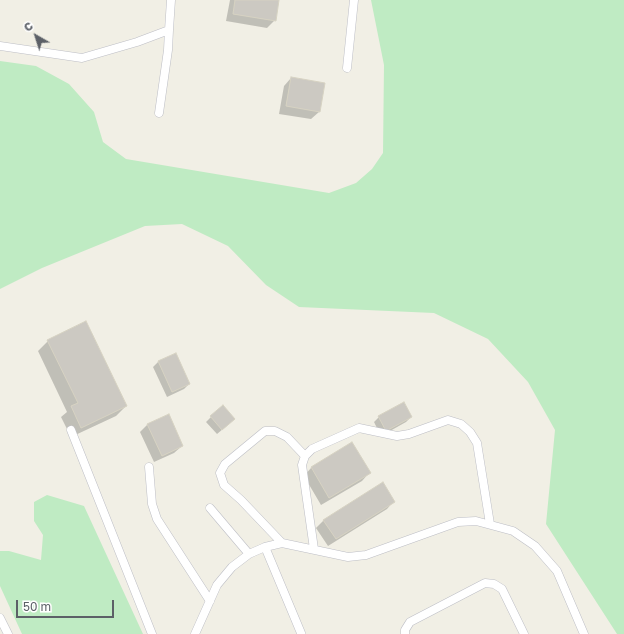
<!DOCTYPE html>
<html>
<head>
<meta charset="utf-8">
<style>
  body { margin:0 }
  #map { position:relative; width:624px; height:634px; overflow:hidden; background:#f1efe5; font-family:"Golos Text",sans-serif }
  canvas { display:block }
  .north { position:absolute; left:16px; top:16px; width:40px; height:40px; -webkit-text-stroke:3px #fff; paint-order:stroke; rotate:321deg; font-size:11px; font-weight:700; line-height:16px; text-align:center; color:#5c6067 }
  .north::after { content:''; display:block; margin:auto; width:14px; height:18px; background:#5c6067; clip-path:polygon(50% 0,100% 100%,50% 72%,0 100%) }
  .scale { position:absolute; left:16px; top:600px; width:98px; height:18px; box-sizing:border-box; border:2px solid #5c6067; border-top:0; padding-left:5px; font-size:12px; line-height:14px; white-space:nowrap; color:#5c6067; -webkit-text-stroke:3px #fff; paint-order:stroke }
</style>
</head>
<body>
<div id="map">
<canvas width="624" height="634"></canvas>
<div class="north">С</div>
<div class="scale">50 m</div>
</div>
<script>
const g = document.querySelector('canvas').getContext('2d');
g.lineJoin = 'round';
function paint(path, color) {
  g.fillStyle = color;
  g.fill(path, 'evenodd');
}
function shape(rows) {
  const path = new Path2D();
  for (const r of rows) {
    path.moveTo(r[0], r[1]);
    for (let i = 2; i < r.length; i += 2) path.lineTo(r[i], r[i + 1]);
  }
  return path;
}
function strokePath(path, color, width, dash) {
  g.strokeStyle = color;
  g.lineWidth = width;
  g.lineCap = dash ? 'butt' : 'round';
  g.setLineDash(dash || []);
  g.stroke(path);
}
paint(shape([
  [371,0,624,0,624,634,617,634,546,524,555,430,528,382,488,339,434,313,299,307,266,285,228,246,182,224,145,226,42,268,0,289,0,61,36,66,69,84,94,112,103,142,126,159,329,193,356,183,372,169,383,153,384,65],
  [47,495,84,506,143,634,22,634,0,586,0,551,9,551,41,560,43,535,34,521,34,502]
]), '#bfebc3');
paint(shape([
  [230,0,278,0,275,20,267,28,226,21],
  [291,78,319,112,311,119,279,114,284,86],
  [86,323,126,406,116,416,71,437,61,417,67,412,38,351,48,341],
  [176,354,189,384,184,389,167,397,153,367,158,362],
  [211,417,229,424,217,434,206,422],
  [379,417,411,417,406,422,381,436,374,422],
  [148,424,182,446,174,453,154,462,140,432],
  [352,444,369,473,362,481,321,505,304,476,311,468],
  [394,501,387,509,328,546,316,528,324,520]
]), '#0003');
const building = shape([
  [235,0,279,0,276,21,233,14,235,0],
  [291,77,325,83,320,112,286,106,291,77],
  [86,321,127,406,81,428,71,406,78,403,47,340,86,321],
  [176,353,190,384,172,392,158,361,176,353],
  [404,402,412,417,386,431,378,416,404,402],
  [223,405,235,419,222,430,210,416,223,405],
  [169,414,183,446,162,456,147,424,169,414],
  [352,442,371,473,329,498,311,467,352,442],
  [383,482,395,502,336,539,323,520,383,482]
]);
paint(building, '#ccc9c2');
strokePath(building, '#d6d2c2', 1);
const service = shape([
  [0,46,82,58,137,42,169,30,171,0],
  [347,68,354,0],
  [159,113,168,50,169,30],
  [71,430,152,634],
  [149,467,152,504,157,519,210,601],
  [210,508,249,554],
  [282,543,241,500,224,485,220,473,225,464,265,431,275,431,287,437,305,456],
  [265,547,301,633],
  [314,549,302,465,305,456,312,449,359,428,397,436,409,434,448,420,461,424,470,432,477,443,490,524],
  [0,618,8,634],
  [195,634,217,585,232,567,249,554,265,547,282,543,348,557,366,555,458,522,476,521,513,531,535,546,557,571,584,634],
  [405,634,405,630,410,622,485,583,494,584,502,589,524,634]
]);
strokePath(service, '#bdbec5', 9);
strokePath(service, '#fff', 8);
</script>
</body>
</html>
